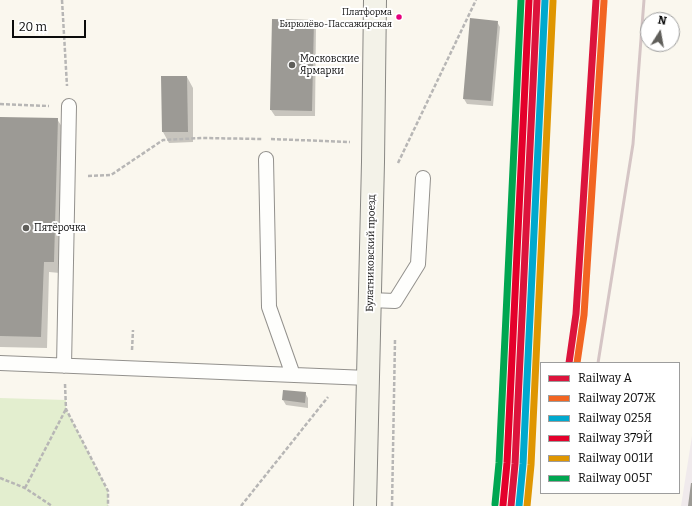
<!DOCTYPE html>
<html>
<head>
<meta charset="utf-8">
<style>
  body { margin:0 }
  #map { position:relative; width:692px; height:506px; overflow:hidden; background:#faf7ee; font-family:Bitter,serif }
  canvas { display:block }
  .legend { position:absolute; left:540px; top:362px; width:140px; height:132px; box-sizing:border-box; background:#fff; border:1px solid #9d9d9d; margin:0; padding:5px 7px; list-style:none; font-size:12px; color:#0b0b0b }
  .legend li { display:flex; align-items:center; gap:8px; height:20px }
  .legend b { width:20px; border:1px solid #9d9d9d }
  .north { position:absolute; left:640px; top:12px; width:40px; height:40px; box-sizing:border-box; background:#fff; border:1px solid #9d9d9d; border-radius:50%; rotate:11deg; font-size:11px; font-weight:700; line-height:16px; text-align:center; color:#0b0b0b }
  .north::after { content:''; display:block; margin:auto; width:14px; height:18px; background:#5f5e5a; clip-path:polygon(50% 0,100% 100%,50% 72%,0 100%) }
  .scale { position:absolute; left:12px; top:20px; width:74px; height:18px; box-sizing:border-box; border:2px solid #0b0b0b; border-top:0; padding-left:5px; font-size:12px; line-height:14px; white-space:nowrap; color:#0b0b0b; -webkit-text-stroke:3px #fff; paint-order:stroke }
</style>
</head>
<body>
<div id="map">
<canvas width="692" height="506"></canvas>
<ul class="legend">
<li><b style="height:5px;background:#dc143c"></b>Railway A</li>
<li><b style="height:5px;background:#f26522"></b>Railway 207Ж</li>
<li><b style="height:5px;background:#00a9ce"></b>Railway 025Я</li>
<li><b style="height:5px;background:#e4002b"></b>Railway 379Й</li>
<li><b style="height:5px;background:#df9601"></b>Railway 001И</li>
<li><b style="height:5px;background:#00a651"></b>Railway 005Г</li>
</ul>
<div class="north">N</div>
<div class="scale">20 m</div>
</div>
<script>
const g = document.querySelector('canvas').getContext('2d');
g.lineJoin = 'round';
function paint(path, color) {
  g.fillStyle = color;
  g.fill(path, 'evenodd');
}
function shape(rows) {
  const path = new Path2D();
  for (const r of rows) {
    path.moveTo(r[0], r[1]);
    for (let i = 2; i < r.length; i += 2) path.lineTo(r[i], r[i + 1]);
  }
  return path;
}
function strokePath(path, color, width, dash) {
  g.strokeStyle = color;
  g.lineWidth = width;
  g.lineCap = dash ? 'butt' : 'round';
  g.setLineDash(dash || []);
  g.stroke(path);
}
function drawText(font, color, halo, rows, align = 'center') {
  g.font = font + ' Bitter,serif';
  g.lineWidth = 4;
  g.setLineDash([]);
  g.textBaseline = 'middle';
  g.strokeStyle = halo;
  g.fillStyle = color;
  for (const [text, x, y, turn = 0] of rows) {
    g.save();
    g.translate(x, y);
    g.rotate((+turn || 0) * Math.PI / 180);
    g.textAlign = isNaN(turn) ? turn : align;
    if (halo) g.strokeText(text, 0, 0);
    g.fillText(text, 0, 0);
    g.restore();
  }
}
paint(shape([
  [692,436,692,506,681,506]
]), '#f0eaec');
paint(shape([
  [0,398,66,400,66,409,108,491,108,506,0,506]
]), '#e3eecf');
paint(shape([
  [273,20,313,21,316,26,315,116,275,116,271,110],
  [497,22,500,27,493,106,467,104,464,99],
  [187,77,193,88,193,142,169,143,163,132],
  [0,118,57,119,64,130,60,273,49,272,47,348,0,347],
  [305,393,308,398,308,408,286,405,283,400]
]), '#0003');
paint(shape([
  [470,18,498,21,491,101,463,99],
  [272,19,314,20,312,111,270,110],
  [161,76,187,76,188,132,162,132],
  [0,117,58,118,54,262,44,262,41,337,0,336],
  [283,390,306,392,305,403,282,400],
  [691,483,692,483,692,506,688,506]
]), '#9c9a95');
const lane = shape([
  [266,159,269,307,293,375],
  [370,300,395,301,418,264,423,178],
  [0,363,368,378],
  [64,366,69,106]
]);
const secondary = shape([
  [365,506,373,162,375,0]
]);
strokePath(lane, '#93918d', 16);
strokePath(secondary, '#898884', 24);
strokePath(shape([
  [62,0,67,86],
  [0,104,49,106],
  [271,139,350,142],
  [398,163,476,0],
  [88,176,111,175,163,140,202,138,262,139],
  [132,350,133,330],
  [65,384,66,409,108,491,108,506],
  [0,478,25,488,52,506],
  [25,488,66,409],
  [241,506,328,397],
  [392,506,395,340]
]), '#b7b6b5', 2.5, [4, 2]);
strokePath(lane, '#fefefc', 14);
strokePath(secondary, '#f3f2e8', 22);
strokePath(shape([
  [598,363,633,144,644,0]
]), '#d5c5c5', 3);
strokePath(shape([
  [569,363,576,314,596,0],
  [511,506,515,464,537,0]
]), '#dc143c', 7);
strokePath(shape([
  [577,363,584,315,604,1]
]), '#f26522', 7);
strokePath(shape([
  [519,506,523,464,545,0]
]), '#00a9ce', 7);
strokePath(shape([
  [503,505,507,463,529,0]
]), '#e4002b', 7);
strokePath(shape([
  [527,506,531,465,553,1]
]), '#df9601', 7);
strokePath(shape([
  [495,504,499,463,521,0]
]), '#00a651', 7);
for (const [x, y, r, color] of [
  [399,17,3.5,"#e5007d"],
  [292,65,4,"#5f5e5a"],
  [26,228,4,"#5f5e5a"]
]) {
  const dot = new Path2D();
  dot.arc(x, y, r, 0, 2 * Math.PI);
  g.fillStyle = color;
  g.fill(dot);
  strokePath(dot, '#fff', 1.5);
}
drawText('9px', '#0b0b0b', '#fff', [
  ["Платформа",392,12],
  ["Бирюлёво-Пассажирская",392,24]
], 'right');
drawText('10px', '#0b0b0b', '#fff', [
  ["Московские",300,59],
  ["Ярмарки",300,71],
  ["Пятёрочка",34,228]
], 'left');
drawText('10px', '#0b0b0b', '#fff', [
  ["Булатниковский проезд",371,253,-89]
]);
</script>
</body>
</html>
